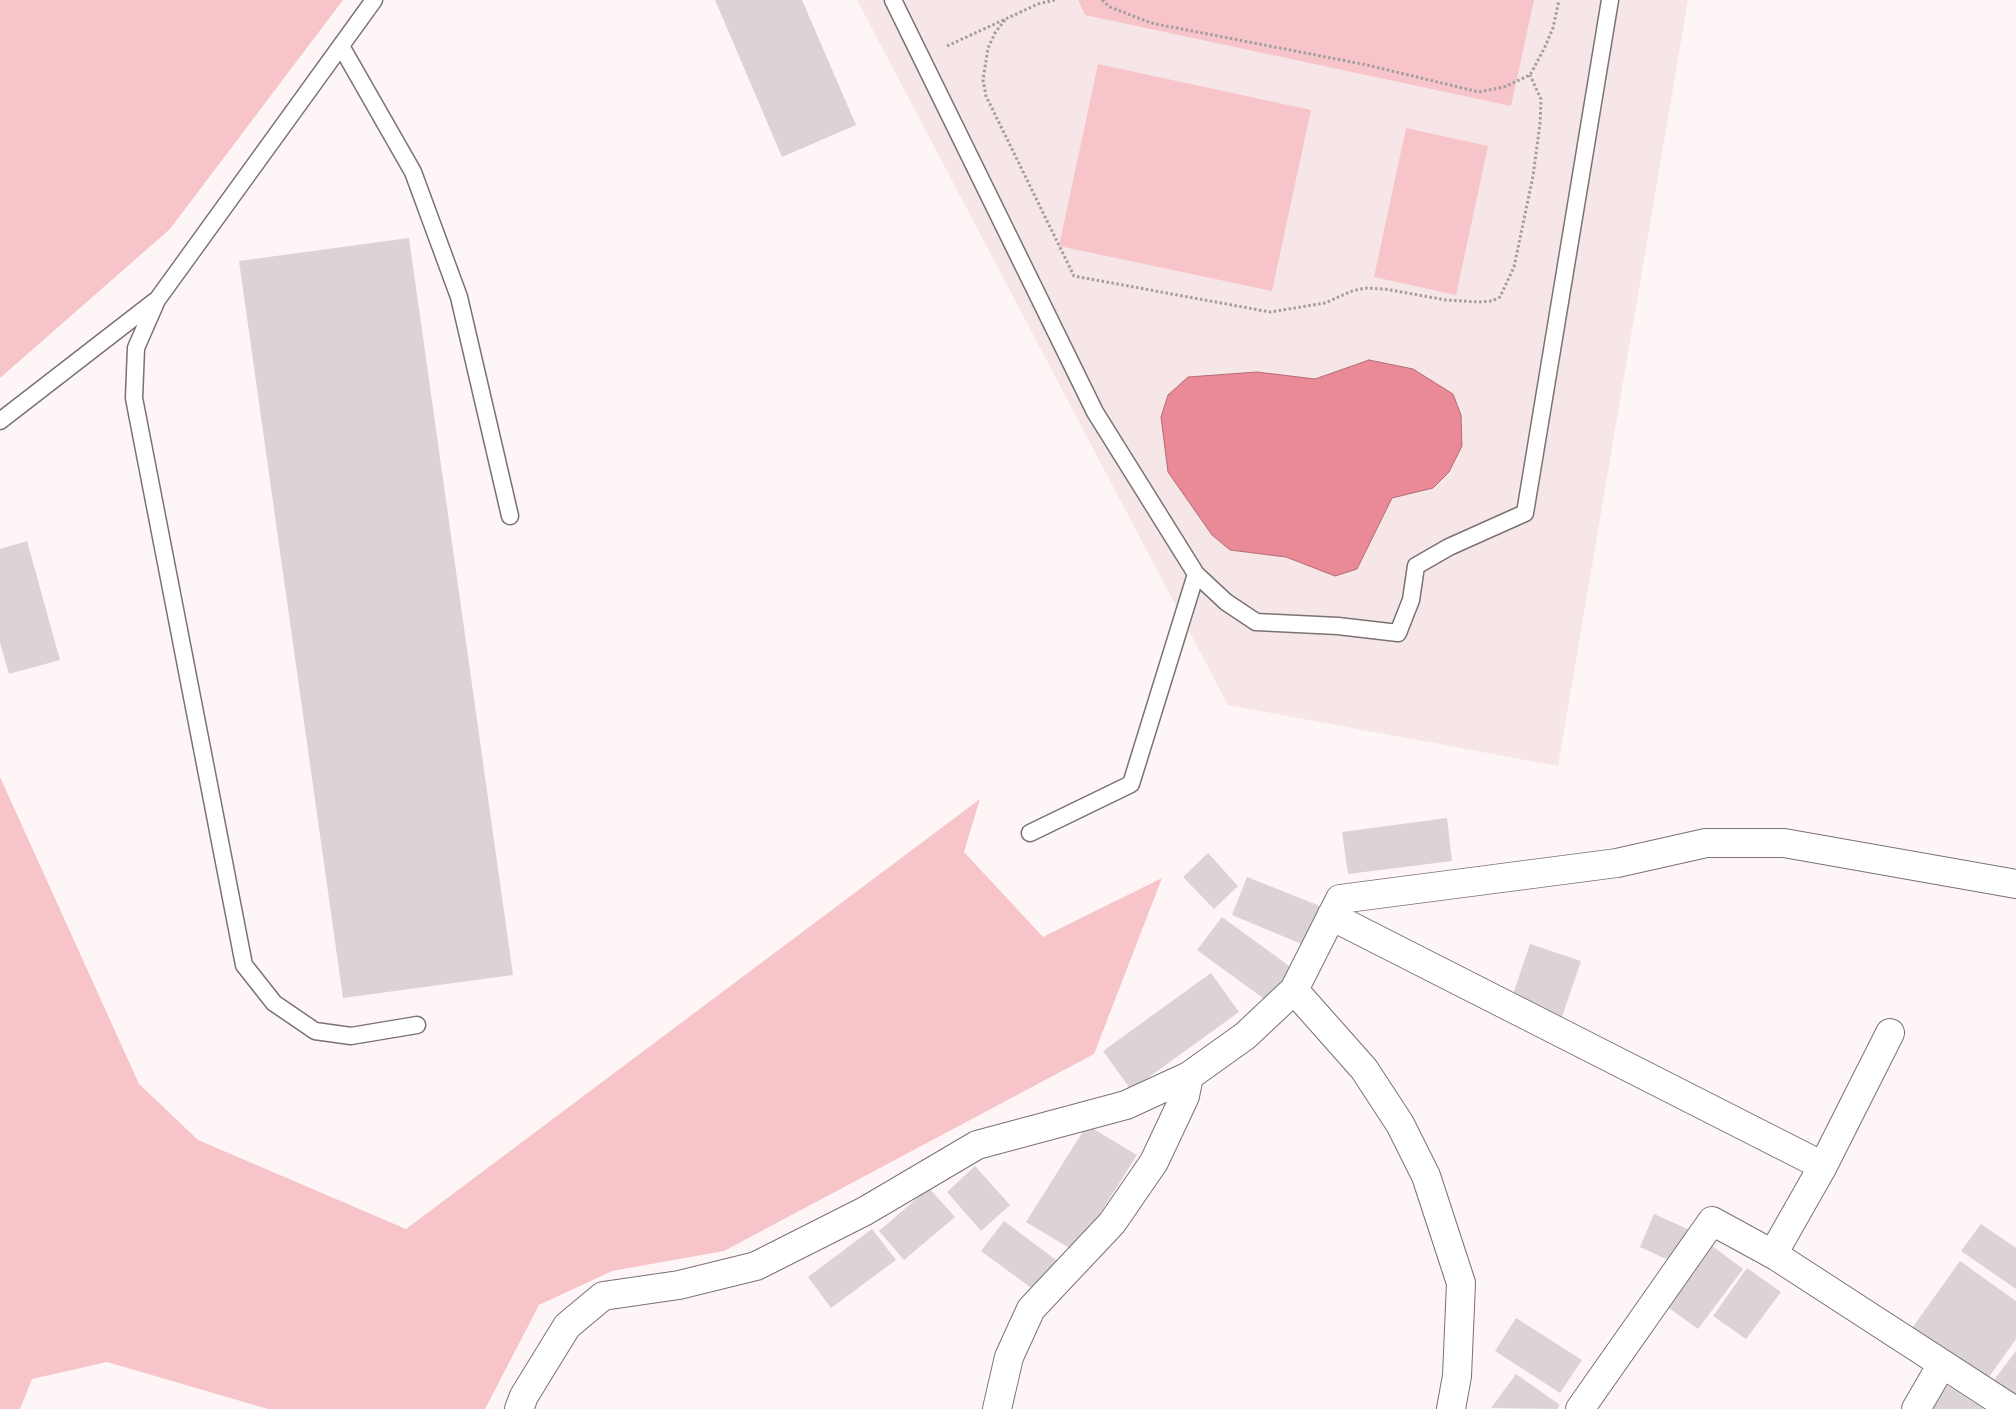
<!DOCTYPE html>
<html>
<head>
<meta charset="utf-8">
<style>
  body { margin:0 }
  canvas { display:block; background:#fef5f6 }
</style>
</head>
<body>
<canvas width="2016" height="1409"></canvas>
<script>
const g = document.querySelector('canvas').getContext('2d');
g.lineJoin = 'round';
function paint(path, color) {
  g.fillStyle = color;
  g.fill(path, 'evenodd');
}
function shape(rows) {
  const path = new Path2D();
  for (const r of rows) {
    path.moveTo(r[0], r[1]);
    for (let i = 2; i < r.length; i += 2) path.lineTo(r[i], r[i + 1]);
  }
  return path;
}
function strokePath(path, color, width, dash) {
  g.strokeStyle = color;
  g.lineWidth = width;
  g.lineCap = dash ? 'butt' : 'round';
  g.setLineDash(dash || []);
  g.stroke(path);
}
paint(shape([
  [857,0,1688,0,1558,766,1228,705]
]), '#f7e6e7');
paint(shape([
  [0,0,343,0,170,229,0,378],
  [1078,0,1534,0,1511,106,1085,15],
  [1098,64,1311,110,1272,291,1059,246],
  [1406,128,1488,146,1456,295,1374,277],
  [0,777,139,1084,198,1140,406,1229,980,799,964,852,1043,937,1162,878,1094,1054,724,1251,612,1271,539,1305,485,1409,268,1409,107,1362,32,1379,20,1409,0,1409]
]), '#f7c5c9');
const water = shape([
  [1369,360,1413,369,1453,394,1461,415,1462,446,1449,472,1433,488,1392,498,1357,569,1335,576,1286,557,1230,550,1212,535,1168,472,1161,417,1168,395,1188,377,1257,372,1315,379,1369,360]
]);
paint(water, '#e98a96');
strokePath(water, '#b26f77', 1);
paint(shape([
  [715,0,802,0,856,125,782,157],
  [409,238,513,975,343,998,239,261],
  [27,541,60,660,9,674,0,643,0,549],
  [1447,818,1452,861,1348,874,1342,832],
  [1208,853,1238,886,1214,909,1183,877],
  [1247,877,1320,906,1304,945,1232,915],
  [1222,917,1292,968,1267,1001,1197,950],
  [1530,944,1581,961,1561,1020,1510,1003],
  [1211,973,1239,1012,1131,1090,1103,1051],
  [1087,1125,1137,1155,1076,1252,1026,1222],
  [975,1166,1010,1205,981,1231,947,1192],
  [929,1188,955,1217,904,1260,879,1231],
  [1654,1214,1692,1231,1677,1264,1640,1247],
  [1004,1221,1060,1263,1038,1293,981,1251],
  [1981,1224,2016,1248,2016,1289,1961,1251],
  [872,1229,896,1260,831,1308,808,1277],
  [1707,1242,1743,1269,1698,1329,1662,1303],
  [1960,1261,2016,1301,2016,1339,1984,1384,1910,1331],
  [1747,1268,1781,1292,1746,1339,1713,1316],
  [1516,1318,1582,1360,1560,1393,1495,1351],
  [2016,1351,2016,1396,1994,1380],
  [1516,1374,1560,1405,1557,1409,1491,1408],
  [1943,1383,1984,1409,1925,1409]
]), '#dcd3d4');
const lane = shape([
  [374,0,157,300,136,348,134,398,244,965,274,1003,315,1031,351,1036,417,1025],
  [893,0,1095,412,1196,574,1226,602,1256,622,1338,626,1398,633,1411,600,1416,566,1449,547,1525,513,1610,0],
  [341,46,413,172,459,297,510,516],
  [0,421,155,301],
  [1030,833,1131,784,1196,574]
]);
const street = shape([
  [1331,916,1823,1166],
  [1294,990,1364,1069,1400,1124,1426,1176,1461,1283,1457,1376,1451,1409],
  [1890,1033,1823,1166,1773,1254,2012,1409],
  [519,1409,524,1396,567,1326,603,1296,679,1285,756,1266,865,1211,977,1145,1126,1105,1189,1076,1245,1036,1294,990,1340,899,1617,863,1706,843,1784,843,2016,884],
  [997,1409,1009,1357,1031,1309,1112,1223,1154,1162,1185,1096,1189,1076],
  [1580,1409,1712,1221,1778,1257],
  [1916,1409,1942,1364]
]);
strokePath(lane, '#7a7273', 19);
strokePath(street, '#7a7273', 30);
strokePath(shape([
  [1102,0,1110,7,1151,23,1367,65,1479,92,1504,87,1530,75,1544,49,1553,28,1559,0],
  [1005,20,995,33,988,48,983,80,986,96,1074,276,1270,312,1325,303,1352,291,1365,288,1385,289,1446,300,1479,302,1492,301,1500,297,1514,267,1533,176,1540,124,1541,99,1530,75],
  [947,46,1038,4,1055,0]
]), '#a39d9e', 3, [2.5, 2.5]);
strokePath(lane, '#fff', 16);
strokePath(street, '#fff', 28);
</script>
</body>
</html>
